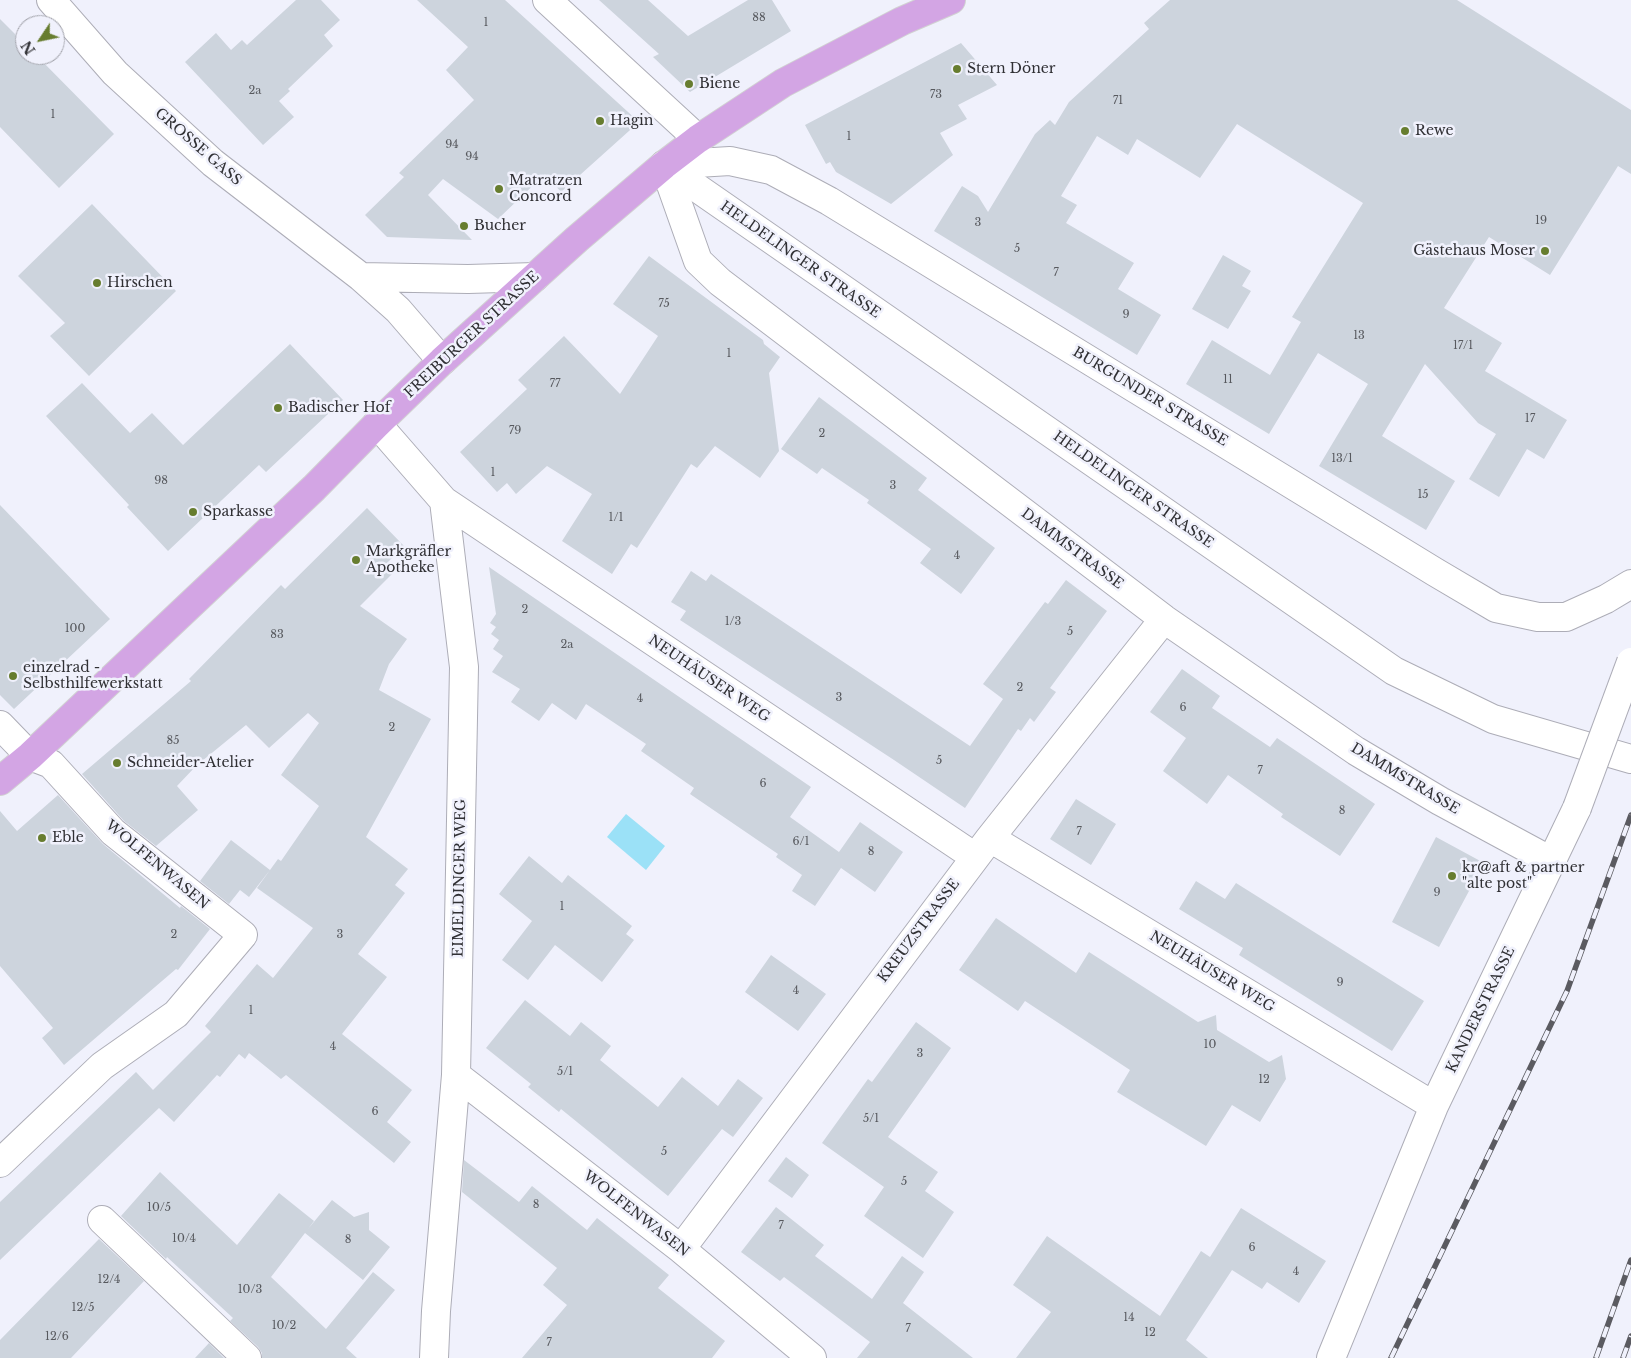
<!DOCTYPE html>
<html>
<head>
<meta charset="utf-8">
<style>
  body { margin:0 }
  #map { position:relative; width:1631px; height:1358px; overflow:hidden; background:#f0f1fc; font-family:"Libre Baskerville",serif }
  canvas { display:block }
  .north { position:absolute; left:15px; top:15px; width:50px; height:50px; box-sizing:border-box; background:#f0f1fc; border:1px solid #a3a4ac; border-radius:50%; rotate:236deg; font-size:14px; font-weight:700; line-height:20px; text-align:center; color:#303034 }
  .north::after { content:''; display:block; margin:auto; width:18px; height:22px; background:#677d2f; clip-path:polygon(50% 0,100% 100%,50% 72%,0 100%) }
</style>
</head>
<body>
<div id="map">
<canvas width="1631" height="1358"></canvas>
<div class="north">N</div>
</div>
<script>
const g = document.querySelector('canvas').getContext('2d');
g.lineJoin = 'round';
function paint(path, color) {
  g.fillStyle = color;
  g.fill(path, 'evenodd');
}
function shape(rows) {
  const path = new Path2D();
  for (const r of rows) {
    path.moveTo(r[0], r[1]);
    for (let i = 2; i < r.length; i += 2) path.lineTo(r[i], r[i + 1]);
  }
  return path;
}
function strokePath(path, color, width, dash) {
  g.strokeStyle = color;
  g.lineWidth = width;
  g.lineCap = dash ? 'butt' : 'round';
  g.setLineDash(dash || []);
  g.stroke(path);
}
function drawText(font, color, halo, rows, align = 'center') {
  g.font = font + ' "Libre Baskerville",serif';
  g.lineWidth = 5;
  g.setLineDash([]);
  g.textBaseline = 'middle';
  g.strokeStyle = halo;
  g.fillStyle = color;
  for (const [text, x, y, turn = 0] of rows) {
    g.save();
    g.translate(x, y);
    g.rotate((+turn || 0) * Math.PI / 180);
    g.textAlign = isNaN(turn) ? turn : align;
    if (halo) g.strokeText(text, 0, 0);
    g.fillText(text, 0, 0);
    g.restore();
  }
}
paint(shape([
  [626,814,665,846,646,870,607,837]
]), '#9be1f7');
paint(shape([
  [296,0,321,0,340,20,324,35,333,46,288,89,290,91,279,101,294,117,263,145,185,62,216,33,231,50,242,40,247,45],
  [417,0,505,0,639,122,561,192,545,174,498,219,443,179,428,195,472,240,387,237,365,215,404,177,399,173,474,100,446,70,468,47],
  [599,0,648,0,688,36,748,0,772,0,791,31,690,92,653,57,659,54],
  [1170,0,1457,0,1631,110,1631,174,1618,166,1550,275,1489,237,1444,308,1502,343,1485,371,1567,420,1544,459,1527,449,1499,497,1469,479,1496,434,1478,423,1425,364,1382,436,1455,481,1426,530,1319,466,1368,384,1318,353,1269,434,1186,384,1212,340,1270,375,1301,322,1292,317,1363,203,1237,124,1200,178,1137,139,1128,155,1097,136,1061,196,1077,205,1066,223,1134,263,1118,289,1161,315,1137,355,934,231,962,186,978,196,988,212,1035,134,1050,120,1055,125,1069,102,1149,29,1144,23],
  [0,19,25,44,25,55,36,55,114,134,59,188,0,127],
  [961,43,997,85,958,105,967,119,940,133,953,155,891,204,836,172,830,162,826,164,805,125],
  [92,204,176,291,89,376,50,336,65,323,18,276],
  [1223,255,1251,271,1242,286,1251,291,1228,329,1192,309],
  [649,256,763,340,764,344,780,357,769,373,779,451,760,478,715,446,697,468,691,464,637,548,631,544,612,574,562,541,592,494,547,466,516,494,507,483,497,492,460,452,527,389,518,380,564,336,620,394,658,336,613,304],
  [290,344,343,400,266,472,259,465,168,551,127,507,129,505,46,416,82,383,130,433,152,413,183,445],
  [819,397,927,478,918,490,995,548,961,594,920,563,931,549,867,503,869,500,822,468,817,474,781,449],
  [0,505,110,619,14,709,0,695],
  [367,508,404,546,388,562,396,570,360,606,407,639,389,664,379,690,431,719,366,837,408,869,395,885,405,893,358,954,387,977,342,1034,412,1090,387,1122,411,1142,394,1163,286,1075,281,1079,249,1053,245,1059,239,1054,220,1077,217,1075,174,1122,159,1108,0,1260,0,1202,136,1072,153,1090,211,1032,205,1026,257,964,273,978,313,928,257,888,278,859,281,861,319,806,281,775,319,723,308,713,269,748,246,725,196,766,177,786,198,810,156,846,124,821,82,774,191,681,189,679,281,585,285,589],
  [489,567,811,787,790,817,839,852,860,822,903,852,875,892,841,868,815,906,792,891,802,875,776,857,778,854,690,794,694,788,641,751,646,744,586,704,576,720,552,703,539,721,511,702,520,689,492,672,503,656,493,649,499,640,491,634,496,627,490,623,496,614],
  [691,571,706,581,711,574,970,746,1003,699,983,684,1045,602,1048,604,1066,580,1107,611,1050,688,1056,692,1034,722,1030,718,1021,731,1018,729,965,808,894,760,680,620,686,611,671,602],
  [1182,669,1220,696,1212,708,1270,747,1277,738,1375,804,1340,856,1281,817,1283,814,1228,775,1207,804,1163,771,1186,738,1150,712],
  [58,795,103,844,180,908,181,906,210,929,178,970,176,969,64,1065,42,1038,53,1028,0,966,0,811,17,831],
  [1076,799,1116,824,1091,865,1050,839],
  [1436,837,1484,863,1439,947,1392,922],
  [231,840,270,870,249,897,240,890,229,904,200,881],
  [529,856,562,883,568,875,632,926,626,934,634,940,602,982,555,945,528,980,502,960,532,921,499,894],
  [1196,881,1225,899,1236,883,1424,1001,1392,1051,1239,955,1243,948,1179,909],
  [996,918,1076,973,1089,952,1198,1022,1216,1015,1217,1030,1269,1062,1282,1055,1286,1079,1260,1122,1232,1105,1206,1146,1117,1092,1130,1070,1025,1001,1018,1011,959,970],
  [771,955,826,994,798,1031,745,992],
  [525,1000,570,1036,581,1022,611,1046,600,1060,658,1107,682,1077,718,1106,738,1079,763,1098,733,1137,722,1129,668,1196,561,1109,559,1112,528,1087,531,1084,486,1048],
  [916,1022,951,1048,888,1137,938,1172,925,1191,954,1212,923,1258,864,1216,884,1187,822,1143,868,1079,872,1082],
  [786,1157,809,1175,792,1198,768,1181],
  [464,1160,519,1202,532,1186,587,1230,597,1218,669,1275,658,1288,725,1341,712,1358,522,1358,567,1305,543,1285,557,1268,462,1192],
  [160,1172,237,1245,279,1193,314,1221,308,1229,332,1200,354,1217,369,1212,369,1230,390,1247,363,1280,305,1233,271,1277,326,1329,373,1272,395,1290,346,1348,357,1358,262,1358,262,1353,258,1347,230,1321,233,1318,167,1257,166,1259,121,1216],
  [776,1207,824,1245,815,1256,872,1299,902,1256,924,1272,903,1303,973,1358,857,1358,870,1342,784,1277,780,1281,741,1252],
  [1241,1208,1326,1261,1299,1303,1267,1282,1262,1289,1232,1270,1186,1340,1208,1358,1016,1358,1051,1312,1013,1285,1047,1236,1160,1316,1201,1251,1210,1257],
  [99,1239,144,1281,71,1358,0,1358,0,1340],
  [209,1343,224,1358,195,1358]
]), '#cdd4dd');
const street = shape([
  [51,0,115,73,213,163,361,277,398,310,442,361],
  [547,0,698,139],
  [361,277,468,279,535,277],
  [377,424,444,501,464,667,456,1075,436,1311,434,1358],
  [444,501,975,857],
  [0,725,30,756,51,764,113,832,243,935,176,1014,102,1066,0,1163],
  [990,838,1434,1106],
  [1553,862,1440,801,1356,751,1164,619,720,282,698,261,664,165,730,161,771,170,829,201,1435,572,1496,608,1538,617,1566,617,1606,599,1631,584],
  [456,1075,681,1249,812,1358],
  [102,1220,247,1358],
  [681,1249,990,838,1164,619],
  [1331,1358,1434,1106,1577,808]
]);
const secondary = shape([
  [664,165,1394,671,1493,719,1631,759]
]);
const primary = shape([
  [0,781,30,756,314,488,377,424,442,361,577,239,664,165,698,139,783,83,902,21,951,0]
]);
strokePath(street, '#adadb7', 30);
strokePath(secondary, '#adadb7', 30);
strokePath(primary, '#d1d1d2', 30);
strokePath(street, '#fff', 28);
strokePath(secondary, '#fff', 28);
strokePath(primary, '#d3a5e4', 28);
const rail = shape([
  [1391,1358,1567,991,1631,815],
  [1596,1358,1631,1260],
  [1623,1358,1631,1336]
]);
strokePath(rail, '#5b5b61', 5.5);
strokePath(rail, '#f0f1fc', 4, [11]);
const streetBridge = shape([
  [1577,808,1631,662]
]);
strokePath(streetBridge, '#adadb7', 30, []);
strokePath(streetBridge, '#fff', 28);
for (const [x, y, r, color] of [
  [957,69,5,"#677d2f"],
  [689,84,5,"#677d2f"],
  [600,121,5,"#677d2f"],
  [1405,131,5,"#677d2f"],
  [499,189,5,"#677d2f"],
  [464,226,5,"#677d2f"],
  [1545,251,5,"#677d2f"],
  [97,283,5,"#677d2f"],
  [278,408,5,"#677d2f"],
  [193,512,5,"#677d2f"],
  [356,560,5,"#677d2f"],
  [13,676,5,"#677d2f"],
  [117,763,5,"#677d2f"],
  [42,838,5,"#677d2f"],
  [1452,876,5,"#677d2f"]
]) {
  const dot = new Path2D();
  dot.arc(x, y, r, 0, 2 * Math.PI);
  g.fillStyle = color;
  g.fill(dot);
  strokePath(dot, '#f0f1fc', 2);
}
drawText('11px', '#57595e', null, [
  ["88",759,18],
  ["1",486,23],
  ["2a",255,91],
  ["73",936,95],
  ["71",1118,101],
  ["1",53,115],
  ["1",849,137],
  ["94",452,145],
  ["94",472,157],
  ["19",1541,221],
  ["3",978,223],
  ["5",1017,249],
  ["7",1056,273],
  ["75",664,304],
  ["9",1126,315],
  ["13",1359,336],
  ["17/1",1463,346],
  ["1",729,354],
  ["11",1228,380],
  ["77",555,384],
  ["17",1530,419],
  ["79",515,431],
  ["2",822,434],
  ["13/1",1342,459],
  ["1",493,473],
  ["98",161,481],
  ["3",893,486],
  ["15",1423,495],
  ["1/1",616,518],
  ["4",957,556],
  ["2",525,610],
  ["1/3",733,622],
  ["100",75,629],
  ["5",1070,632],
  ["83",277,635],
  ["2a",567,645],
  ["2",1020,688],
  ["3",839,698],
  ["4",640,699],
  ["6",1183,708],
  ["2",392,728],
  ["85",173,741],
  ["5",939,761],
  ["7",1260,771],
  ["6",763,784],
  ["8",1342,811],
  ["7",1079,832],
  ["6/1",801,842],
  ["8",871,852],
  ["9",1437,893],
  ["1",562,907],
  ["2",174,935],
  ["3",340,935],
  ["9",1340,983],
  ["4",796,991],
  ["1",251,1011],
  ["10",1210,1045],
  ["4",333,1047],
  ["3",920,1054],
  ["5/1",565,1072],
  ["12",1264,1080],
  ["6",375,1112],
  ["5/1",871,1119],
  ["5",664,1152],
  ["5",904,1182],
  ["8",536,1205],
  ["10/5",159,1208],
  ["7",781,1226],
  ["10/4",184,1239],
  ["8",348,1240],
  ["6",1252,1248],
  ["4",1296,1272],
  ["12/4",109,1280],
  ["10/3",250,1290],
  ["12/5",83,1308],
  ["14",1129,1318],
  ["10/2",284,1326],
  ["7",908,1329],
  ["12",1150,1333],
  ["12/6",57,1337],
  ["7",549,1343]
]);
drawText('14px', '#303034', '#f0f1fc', [
  ["Stern Döner",967,69],
  ["Biene",699,84],
  ["Hagin",610,121],
  ["Rewe",1415,131],
  ["Matratzen",509,181],
  ["Concord",509,197],
  ["Bucher",474,226],
  ["Gästehaus Moser",1535,251,"right"],
  ["Hirschen",107,283],
  ["Badischer Hof",288,408],
  ["Sparkasse",203,512],
  ["Markgräfler",366,552],
  ["Apotheke",366,568],
  ["einzelrad -",23,668],
  ["Selbsthilfewerkstatt",23,684],
  ["Schneider-Atelier",127,763],
  ["Eble",52,838],
  ["kr@aft & partner",1462,868],
  ["\"alte post\"",1462,884]
], 'left');
drawText('14px', '#303034', '#f0f1fc', [
  ["GROSSE GASS",198,147,41],
  ["HELDELINGER STRASSE",800,260,35],
  ["FREIBURGER STRASSE",472,335,-43],
  ["BURGUNDER STRASSE",1150,397,31],
  ["HELDELINGER STRASSE",1133,490,35],
  ["DAMMSTRASSE",1072,549,37],
  ["NEUHÄUSER WEG",709,679,34],
  ["DAMMSTRASSE",1405,779,31],
  ["WOLFENWASEN",157,865,40],
  ["EIMELDINGER WEG",460,878,-89],
  ["KREUZSTRASSE",919,931,-53],
  ["NEUHÄUSER WEG",1212,972,31],
  ["KANDERSTRASSE",1481,1010,-64],
  ["WOLFENWASEN",636,1214,38]
]);
</script>
</body>
</html>
